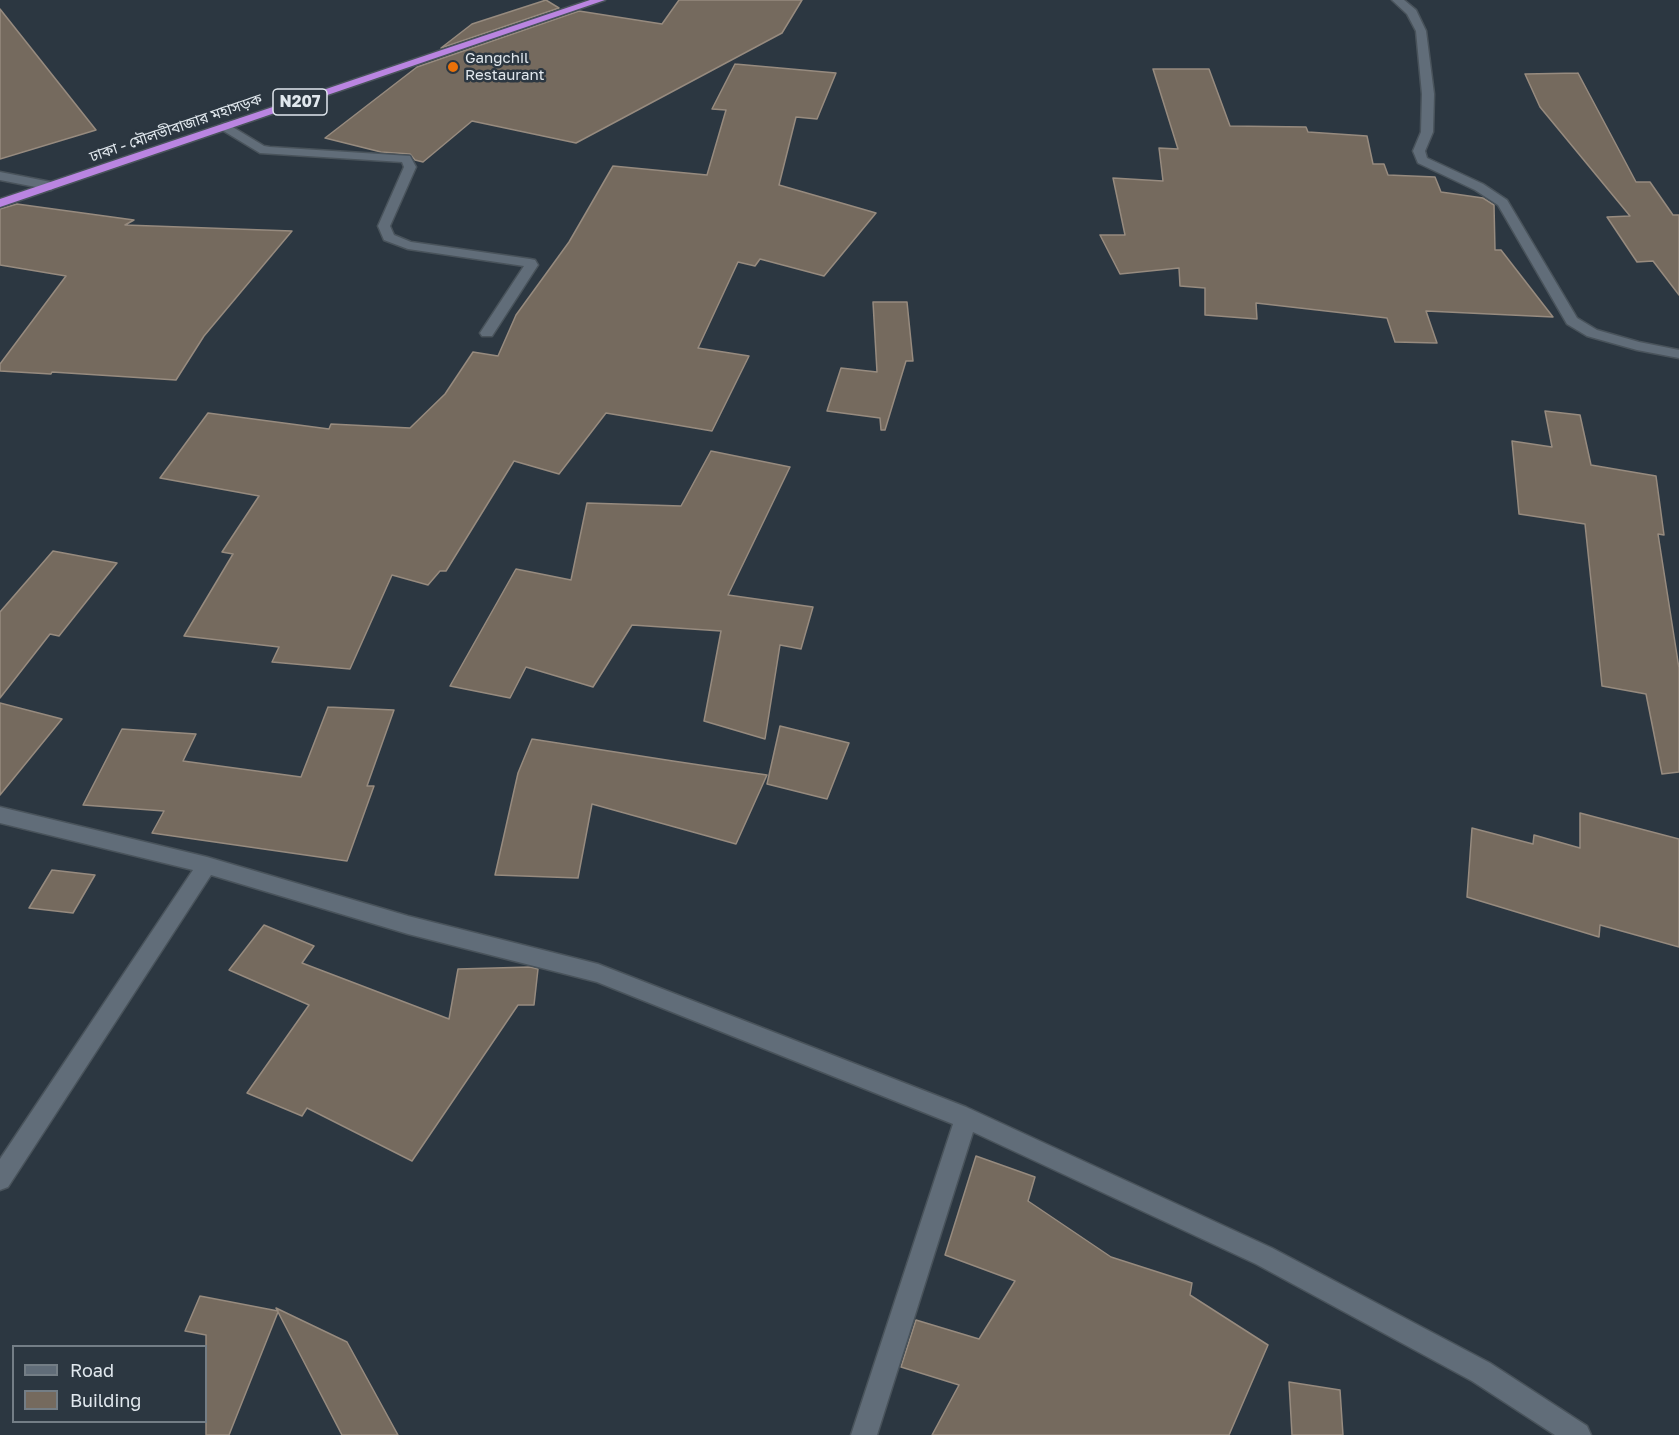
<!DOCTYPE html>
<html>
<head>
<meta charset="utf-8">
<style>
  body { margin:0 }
  #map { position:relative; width:1679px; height:1435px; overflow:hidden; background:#2c3741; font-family:"Golos Text",sans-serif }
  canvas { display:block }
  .legend { position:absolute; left:12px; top:1345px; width:195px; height:78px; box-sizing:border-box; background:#2c3741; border:2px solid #747e86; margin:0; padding:8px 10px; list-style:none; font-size:18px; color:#e1e8ee }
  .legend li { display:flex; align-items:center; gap:12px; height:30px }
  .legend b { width:30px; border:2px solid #747e86 }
</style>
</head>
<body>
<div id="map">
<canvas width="1679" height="1435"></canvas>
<ul class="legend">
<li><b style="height:8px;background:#616d79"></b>Road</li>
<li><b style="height:16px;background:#756a5e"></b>Building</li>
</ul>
</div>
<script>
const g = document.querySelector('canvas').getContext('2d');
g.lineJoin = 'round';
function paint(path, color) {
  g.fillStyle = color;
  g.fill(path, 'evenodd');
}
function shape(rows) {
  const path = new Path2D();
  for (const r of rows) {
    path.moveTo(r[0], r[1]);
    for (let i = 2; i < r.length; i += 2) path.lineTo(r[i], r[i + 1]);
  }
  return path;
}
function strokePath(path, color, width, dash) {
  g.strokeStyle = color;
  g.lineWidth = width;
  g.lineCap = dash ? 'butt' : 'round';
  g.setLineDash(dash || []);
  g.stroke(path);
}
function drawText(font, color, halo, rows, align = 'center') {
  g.font = font + ' "Golos Text","Noto Sans Bengali",sans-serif';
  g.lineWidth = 5;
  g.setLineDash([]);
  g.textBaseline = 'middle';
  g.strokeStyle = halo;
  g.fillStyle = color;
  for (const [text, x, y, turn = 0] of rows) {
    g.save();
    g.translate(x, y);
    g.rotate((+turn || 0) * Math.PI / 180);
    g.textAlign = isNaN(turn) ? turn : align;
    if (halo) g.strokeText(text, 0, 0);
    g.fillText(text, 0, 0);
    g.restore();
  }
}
const building = shape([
  [546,0,559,8,441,48,472,24,546,0],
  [679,0,802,0,782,33,576,143,472,121,423,162,415,160,410,154,381,152,325,138,417,67,579,11,662,24,679,0],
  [0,9,96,130,0,159,0,9],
  [735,64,836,73,817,119,796,117,779,185,876,213,824,276,760,259,755,266,738,262,698,348,749,356,712,431,606,413,559,474,514,461,446,571,440,571,428,585,392,575,350,669,272,662,279,647,184,636,233,554,222,552,259,496,160,478,208,413,329,429,331,424,410,428,445,394,473,352,498,356,516,315,569,242,613,166,707,175,726,110,712,109,735,64],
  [1153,69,1209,69,1230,126,1306,127,1308,132,1367,136,1373,164,1384,164,1388,175,1435,177,1441,192,1483,198,1494,205,1495,250,1501,250,1553,317,1426,311,1437,343,1395,342,1387,318,1256,303,1257,319,1205,315,1205,288,1180,286,1179,268,1120,274,1100,235,1125,235,1113,178,1163,181,1159,148,1178,149,1153,69],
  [1578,73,1636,182,1650,182,1673,215,1679,215,1679,295,1653,261,1637,262,1607,217,1630,216,1540,107,1525,74,1578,73],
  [17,204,134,220,125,225,292,231,204,336,176,380,52,372,51,374,0,371,0,364,66,276,0,265,0,209,17,204],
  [873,302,907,302,913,361,906,361,885,430,881,430,880,418,827,411,841,368,877,372,873,302],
  [1545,411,1580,415,1591,465,1656,476,1664,535,1658,534,1679,668,1679,772,1662,774,1646,694,1602,686,1585,524,1519,514,1512,441,1552,447,1545,411],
  [711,451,790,467,728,595,813,607,801,649,780,645,765,739,704,721,721,631,632,625,593,687,526,667,510,698,450,686,516,569,571,580,587,503,681,506,711,451],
  [53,551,117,563,59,636,50,634,0,698,0,612,53,551],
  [0,703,62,719,0,795,0,703],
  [328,707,394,710,367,786,374,786,347,861,152,833,164,811,83,805,122,729,196,734,183,761,301,777,328,707],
  [780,726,849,743,827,799,767,784,780,726],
  [532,739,673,761,767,775,736,844,592,804,578,878,495,875,518,773,532,739],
  [1580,813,1679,839,1679,947,1600,925,1599,937,1467,897,1472,828,1533,844,1534,835,1580,848,1580,813],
  [52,870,95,875,73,913,29,908,52,870],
  [264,925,314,946,302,963,449,1019,458,969,530,967,538,969,534,1005,518,1005,412,1161,307,1108,302,1116,247,1093,309,1005,229,970,264,925],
  [976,1156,1035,1177,1028,1201,1111,1257,1192,1283,1190,1295,1268,1345,1229,1435,932,1435,959,1385,901,1367,916,1320,979,1339,1015,1281,945,1255,976,1156],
  [200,1296,278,1311,276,1308,347,1342,398,1435,342,1435,278,1312,229,1435,206,1435,206,1335,185,1331,200,1296],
  [1289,1382,1340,1390,1343,1435,1292,1435,1289,1382]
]);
paint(building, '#756a5e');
strokePath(building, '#978b7f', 1.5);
const street = shape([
  [1392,0,1404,0,1416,10,1426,31,1434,94,1433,132,1425,151,1427,158,1483,184,1507,200,1577,318,1597,330,1639,342,1679,350,1679,358,1637,350,1587,336,1567,324,1498,205,1475,190,1418,163,1413,151,1421,132,1422,94,1416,31,1407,14,1392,0],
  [226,123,264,146,270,147,410,156,416,167,390,226,394,235,411,242,530,259,535,260,538,265,492,336,482,336,480,333,524,266,408,249,384,240,378,226,404,167,402,162,260,153,222,130,222,124,226,123],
  [0,172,51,182,57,186,51,190,0,180,0,172],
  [0,807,207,857,408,916,598,964,966,1107,1272,1248,1490,1363,1587,1426,1591,1435,1555,1435,1472,1381,1256,1264,973,1132,877,1435,851,1435,953,1124,597,982,408,934,211,875,8,1187,0,1190,0,1159,193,870,0,823,0,807]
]);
const highway = shape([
  [590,0,605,0,0,207,0,199,590,0]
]);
strokePath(street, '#49535b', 3);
strokePath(highway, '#49535b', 3);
paint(street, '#616d79');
paint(highway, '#ba85e1');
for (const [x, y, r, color] of [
  [453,67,6,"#e8710a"]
]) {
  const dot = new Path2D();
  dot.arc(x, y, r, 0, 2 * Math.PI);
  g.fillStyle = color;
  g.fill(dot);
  strokePath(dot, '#2c3741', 2);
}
drawText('15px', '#e1e8ee', '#2c3741', [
  ["Gangchil",465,58],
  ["Restaurant",465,75]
], 'left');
drawText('15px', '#e1e8ee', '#2c3741', [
  ["ঢাকা - মৌলভীবাজার মহাসড়ক",176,128,-19]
]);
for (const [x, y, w] of [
  [300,102,54]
]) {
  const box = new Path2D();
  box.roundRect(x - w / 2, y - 13, w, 26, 4.5);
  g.fillStyle = '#2c3741';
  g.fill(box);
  strokePath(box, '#e1e8ee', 1.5);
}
drawText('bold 16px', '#e1e8ee', null, [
  ["N207",300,102]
]);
</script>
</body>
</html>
